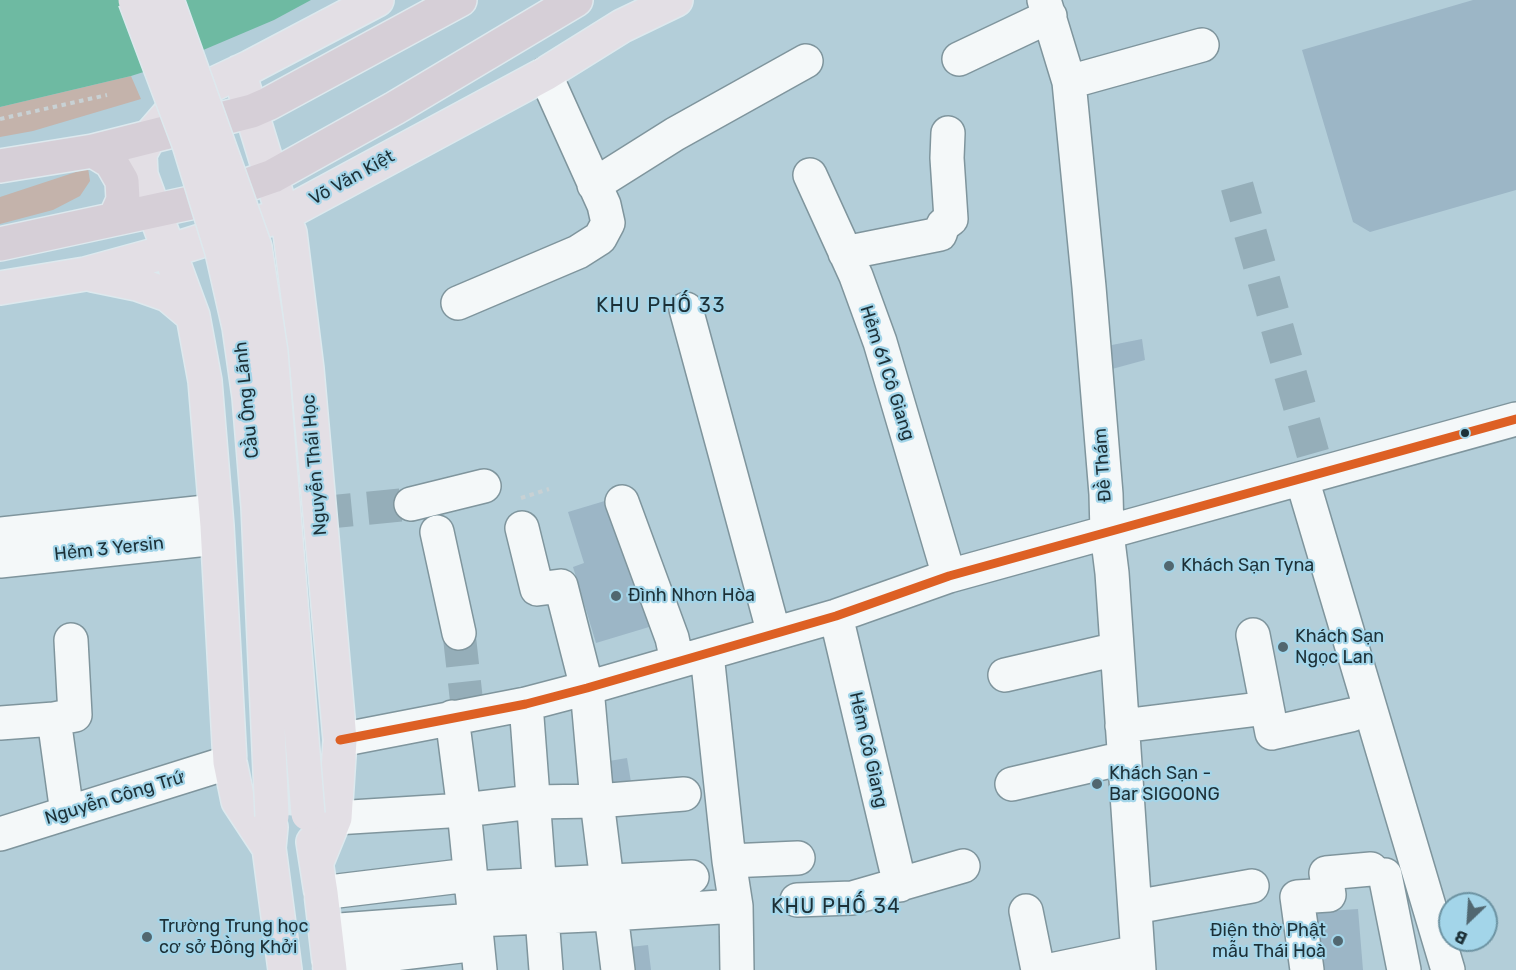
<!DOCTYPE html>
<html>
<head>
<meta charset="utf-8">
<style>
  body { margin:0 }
  #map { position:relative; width:1516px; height:970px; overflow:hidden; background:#b3ced9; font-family:Rubik,sans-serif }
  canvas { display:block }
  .north { position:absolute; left:1438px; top:892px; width:60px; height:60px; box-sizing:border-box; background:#a3d5e9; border:2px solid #6d93a2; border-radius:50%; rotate:205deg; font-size:16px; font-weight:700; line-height:24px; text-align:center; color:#1c3037 }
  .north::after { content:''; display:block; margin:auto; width:21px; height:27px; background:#516770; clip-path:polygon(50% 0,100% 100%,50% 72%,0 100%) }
</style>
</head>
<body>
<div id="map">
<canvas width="1516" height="970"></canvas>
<div class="north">B</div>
</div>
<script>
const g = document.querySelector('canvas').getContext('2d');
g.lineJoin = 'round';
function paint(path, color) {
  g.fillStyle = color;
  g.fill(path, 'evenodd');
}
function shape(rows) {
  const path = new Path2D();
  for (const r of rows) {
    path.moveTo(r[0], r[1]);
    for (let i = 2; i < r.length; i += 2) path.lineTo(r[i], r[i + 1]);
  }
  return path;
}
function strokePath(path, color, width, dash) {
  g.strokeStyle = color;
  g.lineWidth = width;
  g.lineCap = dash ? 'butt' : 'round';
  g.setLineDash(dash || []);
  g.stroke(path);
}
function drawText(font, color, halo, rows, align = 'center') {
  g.font = font + ' Rubik,sans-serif';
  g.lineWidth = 4.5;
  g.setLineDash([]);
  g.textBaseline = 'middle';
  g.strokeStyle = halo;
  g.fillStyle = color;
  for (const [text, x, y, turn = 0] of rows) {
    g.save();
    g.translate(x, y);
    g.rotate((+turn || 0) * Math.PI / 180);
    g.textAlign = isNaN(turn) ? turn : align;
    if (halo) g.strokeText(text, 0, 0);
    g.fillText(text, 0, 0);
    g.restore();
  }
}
paint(shape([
  [131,76,141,99,33,131,0,137,0,107],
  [88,168,90,181,80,196,53,210,0,224,0,197]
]), '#c4b3ab');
paint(shape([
  [0,0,311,0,274,20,175,62,131,76,0,107]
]), '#6ebaa2');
paint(shape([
  [1473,0,1516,0,1516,190,1370,232,1353,222,1302,50],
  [1142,339,1145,360,1112,369,1107,346],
  [608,500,659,624,596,643,573,567,584,563,568,512],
  [627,758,632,788,607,792,603,762],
  [1358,909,1363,970,1318,970,1313,912],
  [648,945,651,970,623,970,621,948]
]), '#9cb6c6');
strokePath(shape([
  [1237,186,1319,475],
  [319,513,411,504],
  [459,633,468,714]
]), '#95aeb9', 33, [33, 16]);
const minor = shape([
  [1044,0,1069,82,1089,287,1106,494,1107,533,1112,573,1139,970],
  [959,59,1050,16],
  [1069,82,1202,45],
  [810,175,856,276,880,342,949,576],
  [594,185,675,134,806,61],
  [845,253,940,234,943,225,951,219,947,158,948,133],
  [458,303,578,252,600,238,608,223,604,205,545,74],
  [686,309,774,634],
  [1302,479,1448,970],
  [622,502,672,638,677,661],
  [411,504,484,486],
  [522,528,537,589,561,586,587,688,597,801,618,970],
  [437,532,459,633],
  [0,534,215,511],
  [0,561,217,538],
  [836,616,900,885],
  [1253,635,1272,733,1351,715],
  [707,654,729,861],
  [1005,675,1117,649],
  [526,704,546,970],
  [452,717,464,810,480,970],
  [54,719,75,715,71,640],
  [0,723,54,719,67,813],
  [1122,726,1267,708],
  [340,740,526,704,587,688,836,616,949,576,1516,419],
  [1012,784,1124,758],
  [335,818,464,810,532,802,597,801,684,794],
  [0,834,230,762],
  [1385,875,1404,970],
  [471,888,692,877],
  [321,893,469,875],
  [797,900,852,898,963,866],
  [1135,907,1252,886],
  [1026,911,1038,970],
  [326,931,475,920,611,914,736,906],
  [329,962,477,944],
  [737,970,736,906,729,861,798,858],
  [1051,970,1137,952],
  [1307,970,1297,897,1329,895,1326,873,1371,869]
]);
const major = shape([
  [239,72,283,215,290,233,307,369,340,740,335,818,317,862],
  [93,275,137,284,168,295,193,316],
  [0,288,85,274,169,251,283,215,545,74,622,26,676,0],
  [271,827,269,848,285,970],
  [313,842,321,893,330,970],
  [269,848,238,801,230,762,217,526,205,381,193,316,141,175,140,154,149,137,182,99,250,67,377,0]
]);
const highway = shape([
  [93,151,111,162,122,181,123,200,115,218],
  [0,166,93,151,252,111,268,104,460,0],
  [0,244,204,200,273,176,395,108,576,0]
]);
strokePath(minor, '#7f959d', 36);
strokePath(major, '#dde9ee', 36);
strokePath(highway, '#dde9ee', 36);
strokePath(shape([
  [0,119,107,95],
  [521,498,549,489]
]), '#c8d1d4', 4, [4.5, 4.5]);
strokePath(minor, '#f4f8f9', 33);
strokePath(major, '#e3dfe5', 33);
strokePath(highway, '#d6cfd7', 33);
const majorBridge = shape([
  [135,0,189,144,222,252,239,327,249,397,258,507,272,816],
  [167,0,255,247,271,352,308,814]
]);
strokePath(majorBridge, '#dde9ee', 36, []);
strokePath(majorBridge, '#e3dfe5', 33);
strokePath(shape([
  [340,740,526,704,587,688,836,616,949,576,1516,419]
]), '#dd6024', 9);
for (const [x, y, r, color] of [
  [1465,433,5,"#1c3037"],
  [1169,566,6,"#516770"],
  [616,596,6,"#516770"],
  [1283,647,6,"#516770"],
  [1097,784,6,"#516770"],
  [147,937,6,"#516770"],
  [1338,941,6,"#516770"]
]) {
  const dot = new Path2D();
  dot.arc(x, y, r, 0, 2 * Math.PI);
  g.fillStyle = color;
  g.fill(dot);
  strokePath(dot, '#a3d5e9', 2);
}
drawText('18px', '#1c3037', '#a3d5e9', [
  ["Võ Văn Kiệt",352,178,-29],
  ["Hẻm 61 Cô Giang",887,373,72],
  ["Cầu Ông Lãnh",247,400,-96],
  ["Nguyễn Thái Học",315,465,-95],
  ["Ðề Thám",1103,465,-94],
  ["Hẻm 3 Yersin",109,549,-6],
  ["Hẻm Cô Giang",868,750,77],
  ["Nguyễn Công Trứ",115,798,-17]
]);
drawText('18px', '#1c3037', '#a3d5e9', [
  ["Khách Sạn Tyna",1181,566],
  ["Đình Nhơn Hòa",628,596],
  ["Khách Sạn",1295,637],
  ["Ngọc Lan",1295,658],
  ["Khách Sạn -",1109,774],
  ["Bar SIGOONG",1109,795],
  ["Trường Trung học",159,927],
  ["cơ sở Đồng Khởi",159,948],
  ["Điện thờ Phật",1326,931,"right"],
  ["mẫu Thái Hoà",1326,952,"right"]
], 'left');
g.letterSpacing = '1.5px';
drawText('20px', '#1c3037', '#a3d5e9', [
  ["KHU PHỐ 33",661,306],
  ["KHU PHỐ 34",836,907]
]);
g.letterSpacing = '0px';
</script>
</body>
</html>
